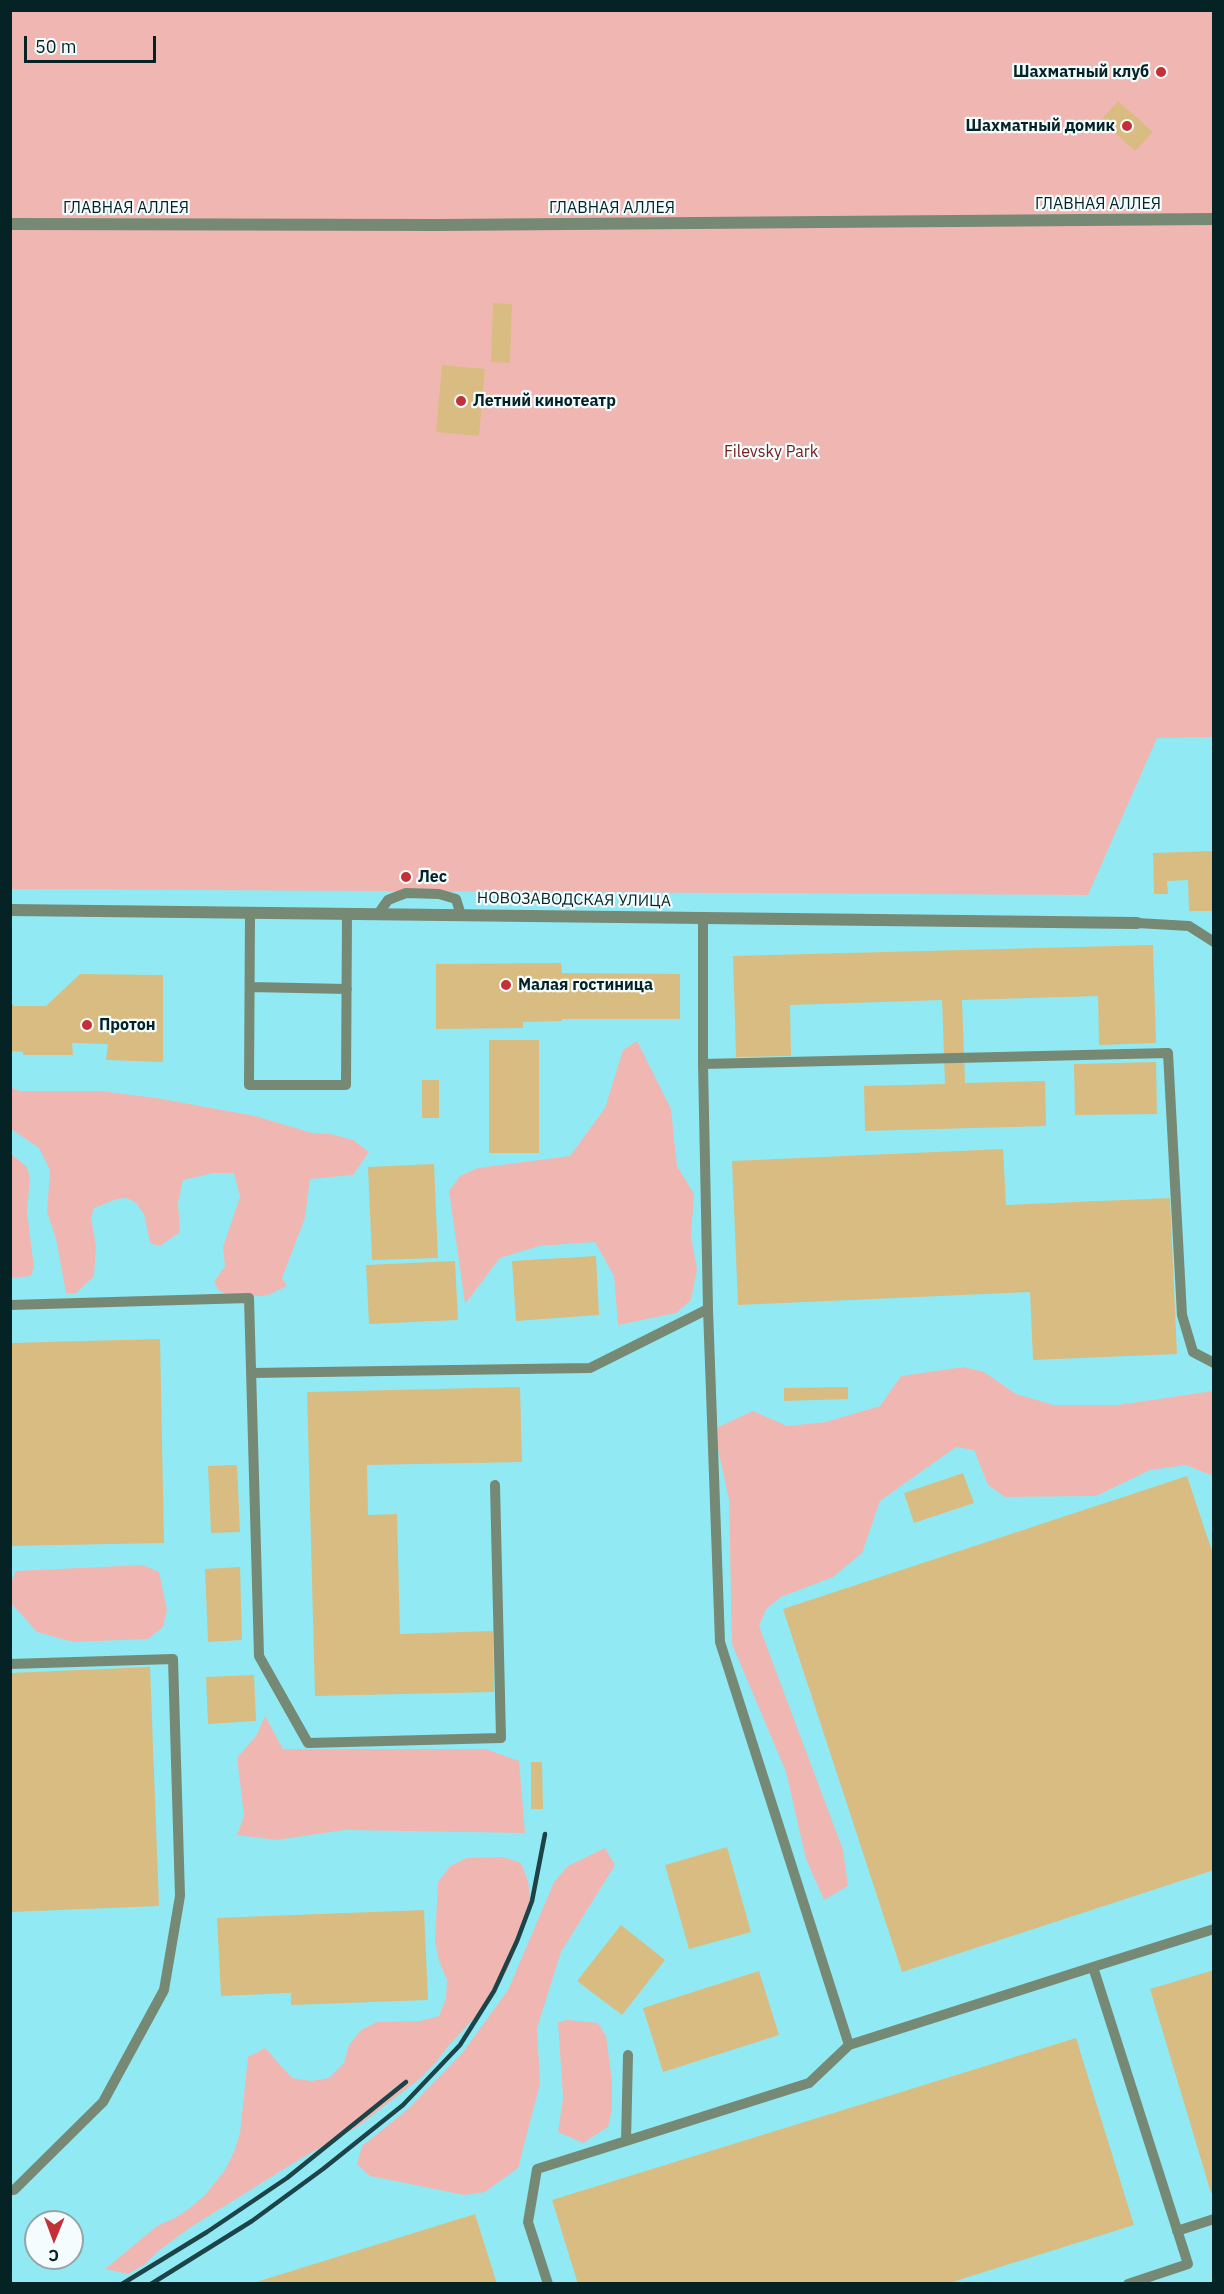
<!DOCTYPE html>
<html>
<head>
<meta charset="utf-8">
<style>
  body { margin:0 }
  #map { position:relative; width:1224px; height:2294px; overflow:hidden; background:#91eaf3; font-family:"IBM Plex Sans",sans-serif }
  canvas { display:block }
  .frame { position:absolute; inset:0; border:12px solid #052225; pointer-events:none }
  .north { position:absolute; left:24px; top:2210px; width:60px; height:60px; box-sizing:border-box; background:#f4fcfd; border:2px solid #94a5a7; border-radius:50%; rotate:181deg; font-size:16px; font-weight:700; line-height:24px; text-align:center; color:#052225 }
  .north::after { content:''; display:block; margin:auto; width:21px; height:27px; background:#c13137; clip-path:polygon(50% 0,100% 100%,50% 72%,0 100%) }
  .scale { position:absolute; left:24px; top:36px; width:132px; height:27px; box-sizing:border-box; border:3px solid #052225; border-top:0; padding-left:8px; font-size:18px; line-height:21px; white-space:nowrap; color:#052225; -webkit-text-stroke:4px #f4fcfd; paint-order:stroke }
</style>
</head>
<body>
<div id="map">
<canvas width="1224" height="2294"></canvas>
<div class="frame"></div>
<div class="north">С</div>
<div class="scale">50 m</div>
</div>
<script>
const g = document.querySelector('canvas').getContext('2d');
g.lineJoin = 'round';
function paint(path, color) {
  g.fillStyle = color;
  g.fill(path, 'evenodd');
}
function shape(rows) {
  const path = new Path2D();
  for (const r of rows) {
    path.moveTo(r[0], r[1]);
    for (let i = 2; i < r.length; i += 2) path.lineTo(r[i], r[i + 1]);
  }
  return path;
}
function strokePath(path, color, width, dash) {
  g.strokeStyle = color;
  g.lineWidth = width;
  g.lineCap = dash ? 'butt' : 'round';
  g.setLineDash(dash || []);
  g.stroke(path);
}
function drawText(font, color, halo, rows, align = 'center') {
  g.font = font + ' "IBM Plex Sans",sans-serif';
  g.lineWidth = 4.5;
  g.setLineDash([]);
  g.textBaseline = 'middle';
  g.strokeStyle = halo;
  g.fillStyle = color;
  for (const [text, x, y, turn = 0] of rows) {
    g.save();
    g.translate(x, y);
    g.rotate((+turn || 0) * Math.PI / 180);
    g.textAlign = isNaN(turn) ? turn : align;
    if (halo) g.strokeText(text, 0, 0);
    g.fillText(text, 0, 0);
    g.restore();
  }
}
paint(shape([
  [11,11,1213,11,1213,737,1157,738,1088,895,11,889],
  [637,1041,671,1109,677,1166,694,1194,691,1236,697,1269,691,1300,676,1313,618,1325,614,1276,595,1242,539,1246,500,1258,465,1304,449,1191,460,1176,478,1168,570,1156,605,1108,623,1050],
  [10,1087,20,1091,100,1091,156,1098,255,1116,312,1133,331,1134,353,1140,369,1152,353,1175,310,1179,305,1218,282,1278,287,1286,268,1295,239,1298,219,1291,214,1282,225,1266,223,1247,240,1197,234,1173,213,1173,183,1180,178,1203,180,1232,160,1246,150,1243,144,1214,136,1203,127,1198,117,1199,94,1208,91,1218,96,1246,94,1276,76,1293,66,1293,56,1239,47,1212,50,1170,39,1148,11,1129],
  [10,1153,26,1166,30,1176,27,1213,34,1267,31,1276,11,1278],
  [964,1367,984,1372,1016,1394,1054,1405,1118,1405,1213,1391,1213,1476,1186,1465,1150,1470,1096,1496,1005,1497,988,1485,974,1450,956,1447,880,1501,862,1553,833,1577,781,1597,766,1609,759,1626,843,1850,848,1886,824,1900,806,1859,786,1772,732,1644,729,1500,717,1444,718,1427,753,1411,787,1426,826,1422,880,1406,901,1376],
  [143,1565,159,1572,167,1610,163,1627,148,1639,73,1642,37,1632,11,1603,11,1582,16,1571],
  [265,1716,283,1749,486,1749,519,1761,525,1833,344,1830,277,1840,237,1835,244,1816,237,1758,256,1736],
  [605,1848,615,1865,561,1952,537,2028,540,2084,518,2168,485,2192,464,2195,370,2176,357,2164,362,2146,408,2109,463,2052,508,1990,554,1882,568,1866],
  [503,1857,521,1863,528,1881,531,1906,507,1971,479,2013,449,2045,437,2061,422,2077,357,2127,300,2159,191,2227,157,2252,144,2265,128,2274,105,2269,157,2226,175,2218,190,2208,205,2195,225,2170,234,2152,240,2133,248,2057,265,2048,292,2078,311,2081,329,2078,344,2063,349,2045,361,2030,377,2022,420,2021,439,2016,446,1998,447,1980,439,1961,435,1942,438,1882,450,1866,467,1858],
  [568,2020,598,2023,606,2036,612,2080,612,2109,608,2127,583,2143,558,2132,563,2098,558,2022]
]), '#f0b7b2');
paint(shape([
  [1118,101,1153,132,1135,151,1101,120],
  [493,303,512,304,510,363,491,362],
  [442,365,485,369,479,436,436,432],
  [1213,851,1214,911,1189,911,1188,880,1167,881,1168,894,1154,894,1153,853],
  [1153,945,1156,1043,1099,1045,1098,996,962,1000,965,1083,1045,1081,1046,1126,865,1131,864,1086,945,1084,942,1000,790,1005,791,1056,736,1057,733,956],
  [561,963,562,973,680,974,680,1019,562,1019,562,1021,523,1022,523,1028,436,1029,436,964],
  [80,974,163,975,163,1062,106,1060,108,1044,72,1043,73,1055,23,1055,23,1052,10,1051,10,1003,14,1006,46,1006],
  [489,1040,539,1040,539,1153,489,1153],
  [1156,1062,1157,1114,1075,1115,1074,1064],
  [422,1080,439,1080,439,1118,422,1118],
  [1003,1149,1006,1205,1170,1198,1177,1354,1033,1360,1030,1292,738,1305,732,1161],
  [434,1164,438,1258,372,1260,368,1167],
  [596,1256,599,1315,516,1321,512,1261],
  [455,1261,458,1320,369,1324,366,1265],
  [160,1339,164,1543,10,1546,10,1343],
  [520,1387,522,1462,367,1465,368,1515,397,1514,400,1634,493,1631,494,1692,315,1696,307,1392],
  [848,1387,848,1399,784,1401,784,1388],
  [237,1465,240,1532,211,1533,208,1466],
  [963,1473,974,1503,914,1523,904,1493],
  [1187,1476,1214,1557,1214,1870,902,1972,783,1609],
  [240,1567,242,1640,208,1642,205,1569],
  [150,1667,159,1906,10,1912,10,1673],
  [254,1675,256,1721,208,1724,206,1677],
  [531,1762,542,1762,543,1809,531,1809],
  [727,1847,751,1932,689,1949,665,1865],
  [424,1910,428,2000,291,2005,291,1993,221,1996,217,1918],
  [621,1925,665,1960,622,2015,577,1981],
  [1214,1970,1214,2193,1211,2193,1150,1989],
  [759,1971,779,2035,663,2072,643,2008],
  [1076,2038,1134,2225,946,2284,578,2284,552,2200],
  [475,2214,497,2284,253,2284,253,2283]
]), '#d9bc82');
strokePath(shape([
  [250,913,249,1085,346,1085,347,914],
  [378,914,388,900,406,893,439,894,456,899,461,915],
  [703,918,703,1064,708,1309,720,1642,849,2045,1093,1967,1188,2264,1128,2284],
  [1137,923,1189,926,1214,942],
  [250,987,347,989],
  [703,1064,1168,1053,1182,1315,1193,1352,1214,1363],
  [10,1305,249,1298,259,1656,308,1743,501,1738,495,1485],
  [251,1373,590,1368,708,1309],
  [10,1664,173,1659,180,1896,164,1990,103,2102,14,2190,10,2190],
  [1093,1967,1214,1929],
  [626,2141,809,2083,849,2045],
  [1177,2231,1214,2219],
  [548,2284,528,2222,537,2169,626,2141,628,2055]
]), '#768975', 10);
strokePath(shape([
  [10,224,438,225,1214,219],
  [10,910,1137,923]
]), '#768975', 12);
strokePath(shape([
  [122,2284,207,2232,287,2178,406,2082],
  [151,2284,252,2221,323,2169,403,2105,460,2045,494,1991,517,1941,532,1901,545,1834]
]), '#1c4347', 4.5);
for (const [x, y, r, color] of [
  [1161,72,6,"#c13137"],
  [1127,126,6,"#c13137"],
  [461,401,6,"#c13137"],
  [406,877,6,"#c13137"],
  [506,985,6,"#c13137"],
  [87,1025,6,"#c13137"]
]) {
  const dot = new Path2D();
  dot.arc(x, y, r, 0, 2 * Math.PI);
  g.fillStyle = color;
  g.fill(dot);
  strokePath(dot, '#f4fcfd', 2);
}
drawText('bold 16px', '#052225', '#f4fcfd', [
  ["Шахматный клуб",1149,72,"right"],
  ["Шахматный домик",1115,126,"right"],
  ["Летний кинотеатр",473,401],
  ["Лес",418,877],
  ["Малая гостиница",518,985],
  ["Протон",99,1025]
], 'left');
drawText('16px', '#052225', '#f4fcfd', [
  ["ГЛАВНАЯ АЛЛЕЯ",1098,204],
  ["ГЛАВНАЯ АЛЛЕЯ",126,208],
  ["ГЛАВНАЯ АЛЛЕЯ",612,208],
  ["НОВОЗАВОДСКАЯ УЛИЦА",574,900,1]
]);
drawText('16px', '#712122', '#f4fcfd', [
  ["Filevsky Park",771,452]
]);
</script>
</body>
</html>
